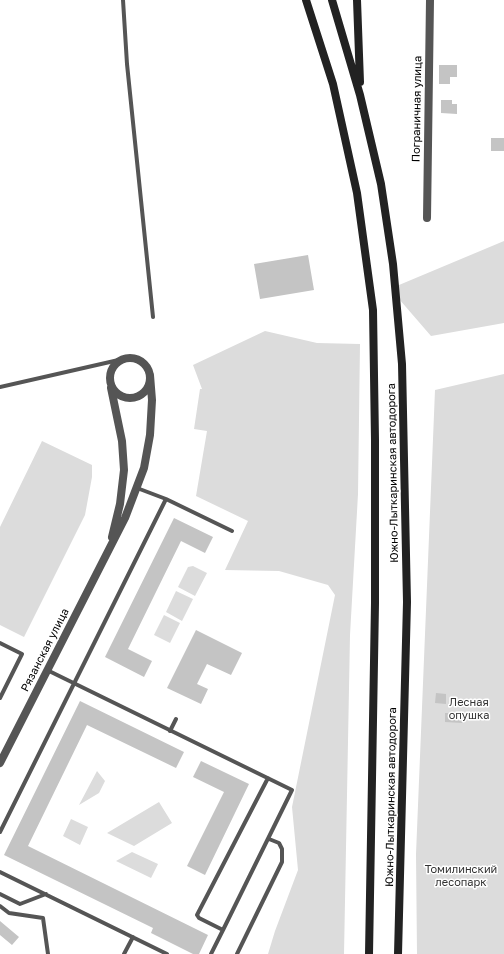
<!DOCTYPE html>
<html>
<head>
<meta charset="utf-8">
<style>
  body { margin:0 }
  canvas { display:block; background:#fff }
</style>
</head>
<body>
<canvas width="504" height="954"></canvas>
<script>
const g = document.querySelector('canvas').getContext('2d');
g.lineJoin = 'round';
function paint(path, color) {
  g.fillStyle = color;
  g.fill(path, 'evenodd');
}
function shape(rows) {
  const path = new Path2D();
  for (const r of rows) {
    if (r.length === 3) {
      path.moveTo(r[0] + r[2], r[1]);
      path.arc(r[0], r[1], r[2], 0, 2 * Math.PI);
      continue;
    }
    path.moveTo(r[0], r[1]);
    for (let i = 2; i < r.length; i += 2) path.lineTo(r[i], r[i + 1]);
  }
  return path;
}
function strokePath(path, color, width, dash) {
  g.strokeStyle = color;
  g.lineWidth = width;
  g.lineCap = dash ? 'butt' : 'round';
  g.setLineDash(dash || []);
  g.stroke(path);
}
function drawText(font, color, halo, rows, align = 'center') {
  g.font = font + ' "Golos Text",sans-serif';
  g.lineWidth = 3;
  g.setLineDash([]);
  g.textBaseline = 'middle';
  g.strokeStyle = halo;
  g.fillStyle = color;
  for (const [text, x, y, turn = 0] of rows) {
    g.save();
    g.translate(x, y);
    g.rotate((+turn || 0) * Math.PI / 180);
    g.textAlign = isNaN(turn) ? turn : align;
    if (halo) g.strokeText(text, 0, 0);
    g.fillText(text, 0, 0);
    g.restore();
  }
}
paint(shape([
  [504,241,504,323,431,336,399,299,399,285],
  [265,331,317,343,360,344,358,494,350,635,344,954,268,954,275,931,298,870,292,807,335,595,328,585,279,571,225,570,248,521,196,496,207,431,194,429,200,389,202,389,193,365],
  [504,374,504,954,417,954,416,854,435,390],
  [42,441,92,465,92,477,85,515,24,637,0,625,0,527],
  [193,566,207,573,195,596,178,587,188,567],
  [176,591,193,599,182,621,166,612],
  [164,615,180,623,170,643,154,635],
  [97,771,105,781,99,793,79,805],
  [159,802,172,823,134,846,107,833],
  [71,819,88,827,80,845,63,836],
  [132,852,158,864,151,878,116,861]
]), '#dcdcdc');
paint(shape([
  [439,65,457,65,457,77,450,77,450,84,439,84],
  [441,100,452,100,452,104,457,104,457,114,441,113],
  [491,138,504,138,504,151,491,151],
  [308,255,314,290,260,299,254,264],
  [174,518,213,537,205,553,181,541,128,649,152,661,144,677,105,657],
  [196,630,242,653,231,675,207,664,197,684,208,689,201,704,167,688],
  [436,693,446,694,446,704,435,703],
  [80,701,184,752,176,768,87,725,28,846,208,935,199,954,193,954,151,933,153,928,4,855],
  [445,713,464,713,463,723,445,722],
  [201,761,249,784,205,875,187,866,224,792,193,777],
  [0,921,19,937,12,945,0,935]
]), '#c4c4c4');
strokePath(shape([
  [123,0,127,64,153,317],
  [0,387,123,359],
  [137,488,166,499],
  [0,643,22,654,0,698],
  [47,670,292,790,223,930],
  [170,731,176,719],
  [0,832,166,499,232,531],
  [0,872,167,954],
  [0,894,20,904,46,894],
  [0,906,9,913,43,918,48,954],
  [124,954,133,937],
  [211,954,223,930,199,918,197,915,268,778],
  [237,954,282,862,282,849,279,843,269,839]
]), '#555', 4);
strokePath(shape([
  [427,218,430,0],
  [130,378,20],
  [111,388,122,441,124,470,120,504,112,537],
  [0,763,125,518,144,468,150,435,152,400,150,375]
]), '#555', 8);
strokePath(shape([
  [306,0,333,84,357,193,373,310,375,440,375,603,369,954],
  [332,0,360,95,381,184,393,264,402,364,407,602,398,954],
  [357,0,360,82]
]), '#222', 8);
drawText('11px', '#000', '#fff', [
  ["Пограничная улица",417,109,-89],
  ["Южно-Лыткаринская автодорога",393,473,-91],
  ["Рязанская улица",45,650,-63],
  ["Южно-Лыткаринская автодорога",391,797,-89]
]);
drawText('11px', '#333', '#fff', [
  ["Лесная",469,703],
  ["опушка",469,716],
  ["Томилинский",461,870],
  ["лесопарк",461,883]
]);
</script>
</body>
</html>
